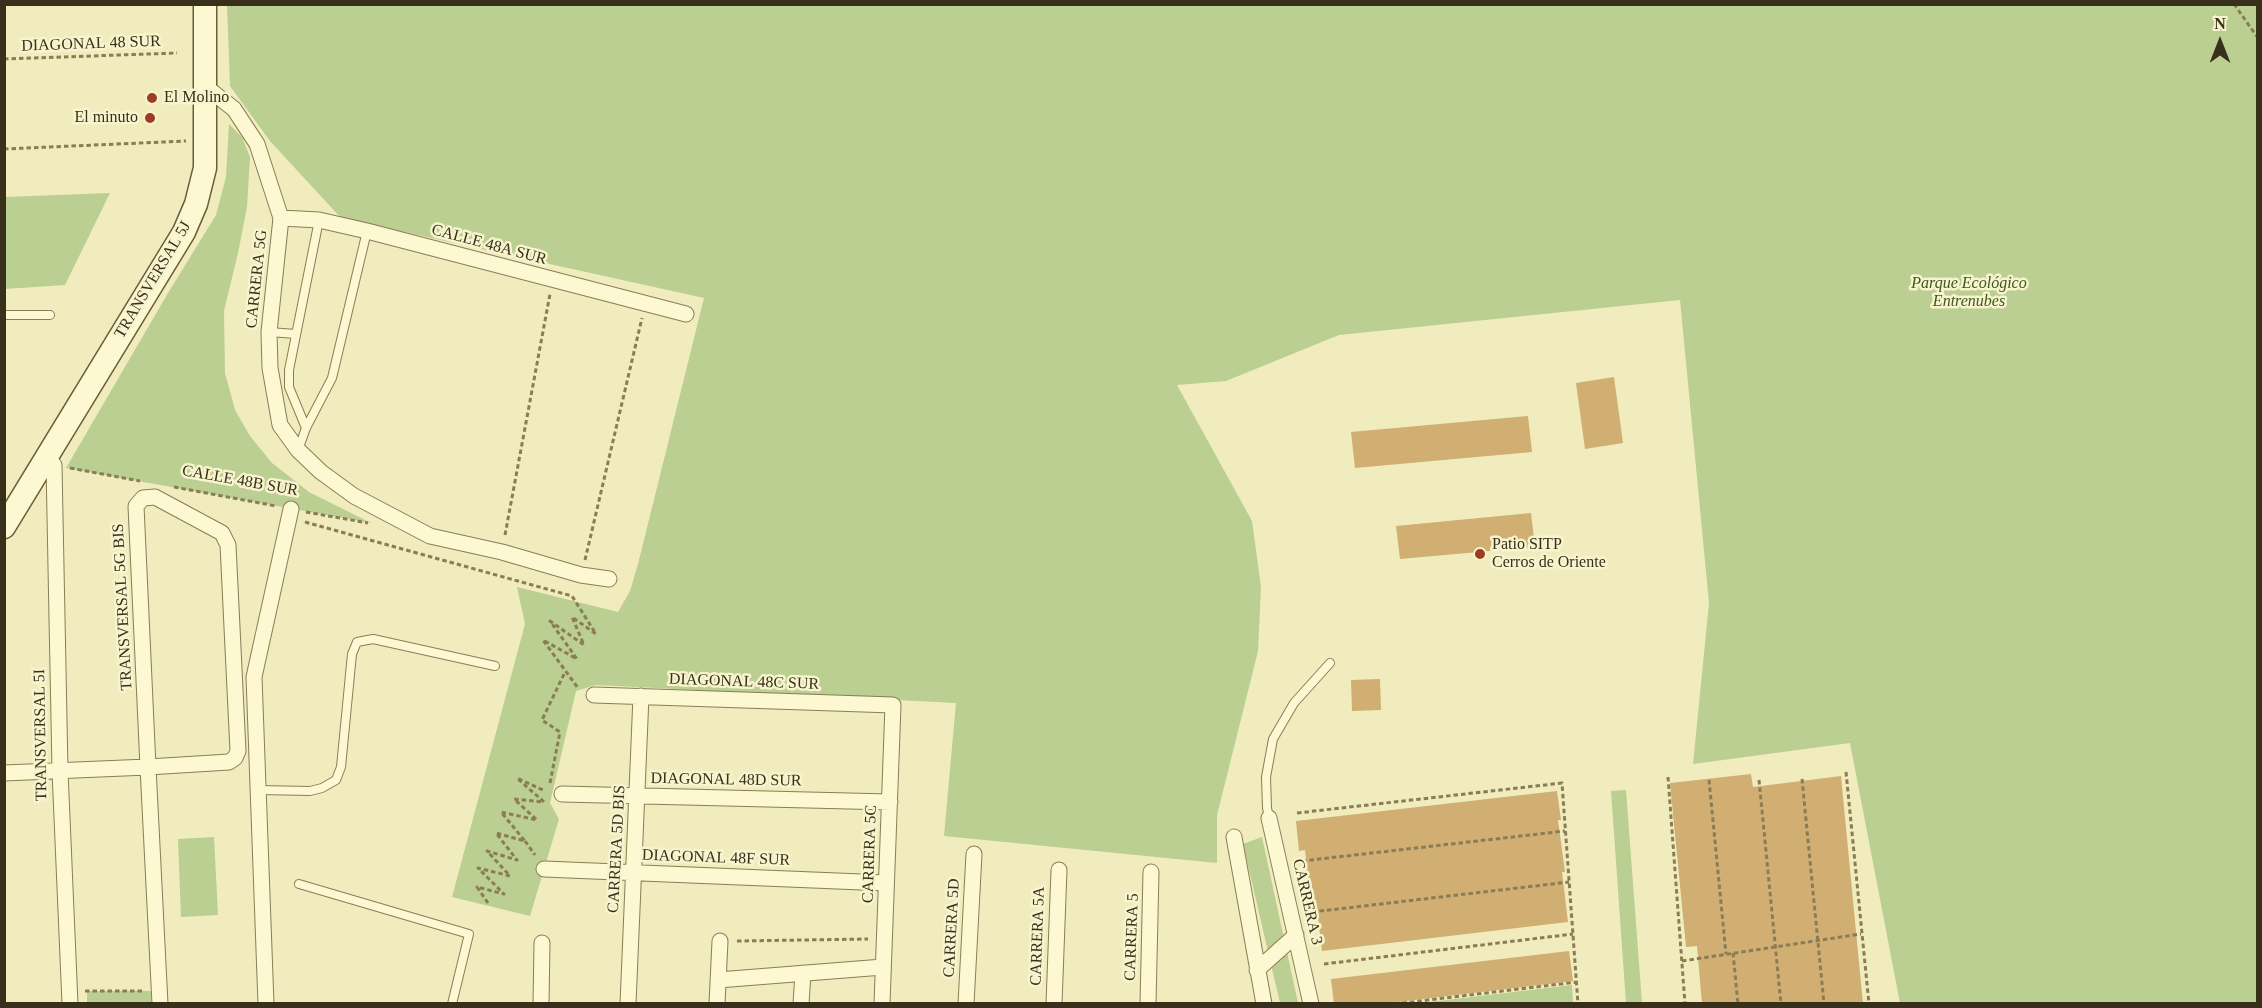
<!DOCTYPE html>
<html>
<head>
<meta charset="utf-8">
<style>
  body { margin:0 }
  #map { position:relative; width:2262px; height:1008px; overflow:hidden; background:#f0ecbe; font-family:Georgia,serif }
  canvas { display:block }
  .frame { position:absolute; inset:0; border:6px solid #38301b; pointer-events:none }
  .north { position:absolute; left:2190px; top:12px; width:60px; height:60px; -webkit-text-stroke:4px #f7f4ce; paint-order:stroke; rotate:0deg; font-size:16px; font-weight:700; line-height:24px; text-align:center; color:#38301b }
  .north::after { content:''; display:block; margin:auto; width:21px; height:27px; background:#38301b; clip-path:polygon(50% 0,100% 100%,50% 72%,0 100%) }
</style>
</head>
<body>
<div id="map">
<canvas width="2262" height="1008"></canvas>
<div class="frame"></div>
<div class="north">N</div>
</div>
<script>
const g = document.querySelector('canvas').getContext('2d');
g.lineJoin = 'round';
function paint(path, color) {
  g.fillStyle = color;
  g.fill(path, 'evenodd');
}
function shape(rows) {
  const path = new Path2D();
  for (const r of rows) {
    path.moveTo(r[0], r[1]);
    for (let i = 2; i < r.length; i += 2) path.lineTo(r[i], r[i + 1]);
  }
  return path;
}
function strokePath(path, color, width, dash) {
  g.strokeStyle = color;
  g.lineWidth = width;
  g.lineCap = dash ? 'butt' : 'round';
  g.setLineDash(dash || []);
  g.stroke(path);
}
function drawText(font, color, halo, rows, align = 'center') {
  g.font = font + ' Georgia,serif';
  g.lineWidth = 5;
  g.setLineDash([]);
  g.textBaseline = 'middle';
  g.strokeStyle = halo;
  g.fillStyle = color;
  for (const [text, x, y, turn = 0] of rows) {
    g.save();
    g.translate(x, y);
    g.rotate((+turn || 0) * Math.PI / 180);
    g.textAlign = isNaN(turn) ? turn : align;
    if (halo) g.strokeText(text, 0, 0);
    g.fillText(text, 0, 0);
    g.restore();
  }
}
paint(shape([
  [227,5,2257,5,2257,1003,1900,1003,1850,743,1693,764,1709,603,1680,300,1339,335,1226,381,1177,385,1252,521,1261,587,1258,651,1217,815,1217,863,944,836,956,703,596,685,576,691,550,803,559,819,530,916,452,897,525,624,517,587,618,612,630,591,638,564,704,298,341,218,270,141,230,86],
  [229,124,242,137,250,157,247,207,238,253,224,311,225,373,235,410,250,436,272,463,309,492,371,523,66,468,168,293,216,215,226,177],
  [110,193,65,285,5,289,5,197],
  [1626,790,1642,1003,1626,1003,1611,791],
  [214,837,218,915,181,917,178,839],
  [1262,837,1298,1003,1280,1003,1243,844],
  [1572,985,1573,1003,1421,1003],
  [87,991,151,991,151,1003,87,1003]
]), '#bacf91');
paint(shape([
  [1614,377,1623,443,1585,449,1576,383],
  [1528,416,1532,452,1355,468,1351,432],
  [1531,513,1535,547,1400,559,1396,526],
  [1380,679,1381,710,1352,711,1351,680],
  [1751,774,1753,787,1841,776,1863,1004,1702,1004,1697,946,1686,947,1670,783],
  [1557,791,1561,820,1558,820,1565,872,1562,872,1568,922,1322,951,1316,900,1311,901,1305,850,1299,851,1296,821],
  [1569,951,1573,981,1381,1004,1334,1004,1331,979]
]), '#d1ae71');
const service = shape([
  [4,315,50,315],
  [269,332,296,334],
  [306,428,289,387,289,370,319,220],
  [298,450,306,428,332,378,367,231],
  [259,790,310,791,322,788,336,780,341,767,352,654,357,642,373,639,495,666],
  [1269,818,1267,808,1266,777,1273,739,1294,703,1330,663],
  [299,884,469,934,452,1004]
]);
const minor = shape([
  [206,87,234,109,257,144,281,218,269,332,270,368,280,425,298,450,321,472,354,496,430,536,502,552,581,575,609,579],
  [281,218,319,220,367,231,686,314],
  [42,463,54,465,60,771,70,1004],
  [594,695,893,705,882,1004],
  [4,773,148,767,229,762,235,758,238,751,228,545,222,533,155,497,143,498,136,506,148,767,160,1004],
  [562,794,890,802],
  [1269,818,1311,1004],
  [1234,837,1264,1004],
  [544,869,886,883],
  [1257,970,1296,935],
  [718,980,883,967],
  [266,1004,254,677,291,509],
  [541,1004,542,943],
  [628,1004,641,696],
  [717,1004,720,941],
  [801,1004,803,973],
  [966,1004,974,854],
  [1054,1004,1059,870],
  [1148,1004,1151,872]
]);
const secondary = shape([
  [4,527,184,232,196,204,205,168,205,4]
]);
strokePath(service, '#8a7d56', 10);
strokePath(minor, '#8a7d56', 17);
strokePath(secondary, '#6b5d39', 25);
strokePath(shape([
  [2234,4,2258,38],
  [4,59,177,53],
  [4,149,186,141],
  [70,468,140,481],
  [174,487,276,506],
  [306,512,368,523],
  [305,522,572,596,596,634,572,617,584,645,550,621,577,659,543,640,578,688],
  [505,535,550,294],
  [585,560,642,318],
  [1846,772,1869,1004],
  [1668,777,1685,1004],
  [1802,779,1824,1004],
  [1709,780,1726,954],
  [1759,780,1781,1004],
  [550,783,560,732,542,720,565,672],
  [1297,813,1562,783,1578,1004],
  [525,841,535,855],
  [1302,861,1565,831],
  [488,903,477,887,504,894,478,868,510,876,487,851,517,860,496,833,525,841,501,812,537,820,514,799,544,802,517,778,545,791],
  [1312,912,1569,882],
  [737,941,868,939],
  [1733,953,1738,1004],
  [1682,961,1861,934],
  [1324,964,1573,934],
  [85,991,145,991],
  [1395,1004,1577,982]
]), '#8a7d56', 3, [4.5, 3]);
strokePath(service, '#fbf8d2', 8);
strokePath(minor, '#fbf8d2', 15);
strokePath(secondary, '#fbf8d2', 22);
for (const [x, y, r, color] of [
  [152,98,6,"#9d3c22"],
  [150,118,6,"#9d3c22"],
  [1480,554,6,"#9d3c22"]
]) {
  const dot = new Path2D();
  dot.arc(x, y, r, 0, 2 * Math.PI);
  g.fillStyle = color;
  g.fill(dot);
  strokePath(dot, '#f7f4ce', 2);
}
drawText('16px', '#38301b', '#f7f4ce', [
  ["DIAGONAL 48 SUR",91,44,-2],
  ["CALLE 48A SUR",489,245,15],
  ["CARRERA 5G",257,279,-84],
  ["TRANSVERSAL 5J",153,280,-59],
  ["CALLE 48B SUR",240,481,10],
  ["TRANSVERSAL 5G BIS",123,607,-93],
  ["DIAGONAL 48C SUR",744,682,2],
  ["TRANSVERSAL 5I",41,735,-91],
  ["DIAGONAL 48D SUR",726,780,1],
  ["CARRERA 5D BIS",617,849,-87],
  ["CARRERA 5C",870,854,-88],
  ["DIAGONAL 48F SUR",716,858,2],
  ["CARRERA 3",1307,902,77],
  ["CARRERA 5D",952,928,-87],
  ["CARRERA 5A",1038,936,-88],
  ["CARRERA 5",1132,937,-88]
]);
drawText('16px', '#38301b', '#f7f4ce', [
  ["El Molino",164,98],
  ["El minuto",138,118,"right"],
  ["Patio SITP",1492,545],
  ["Cerros de Oriente",1492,563]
], 'left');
drawText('italic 16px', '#3d5620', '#f7f4ce', [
  ["Parque Ecológico",1969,284],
  ["Entrenubes",1969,302]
]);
</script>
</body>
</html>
